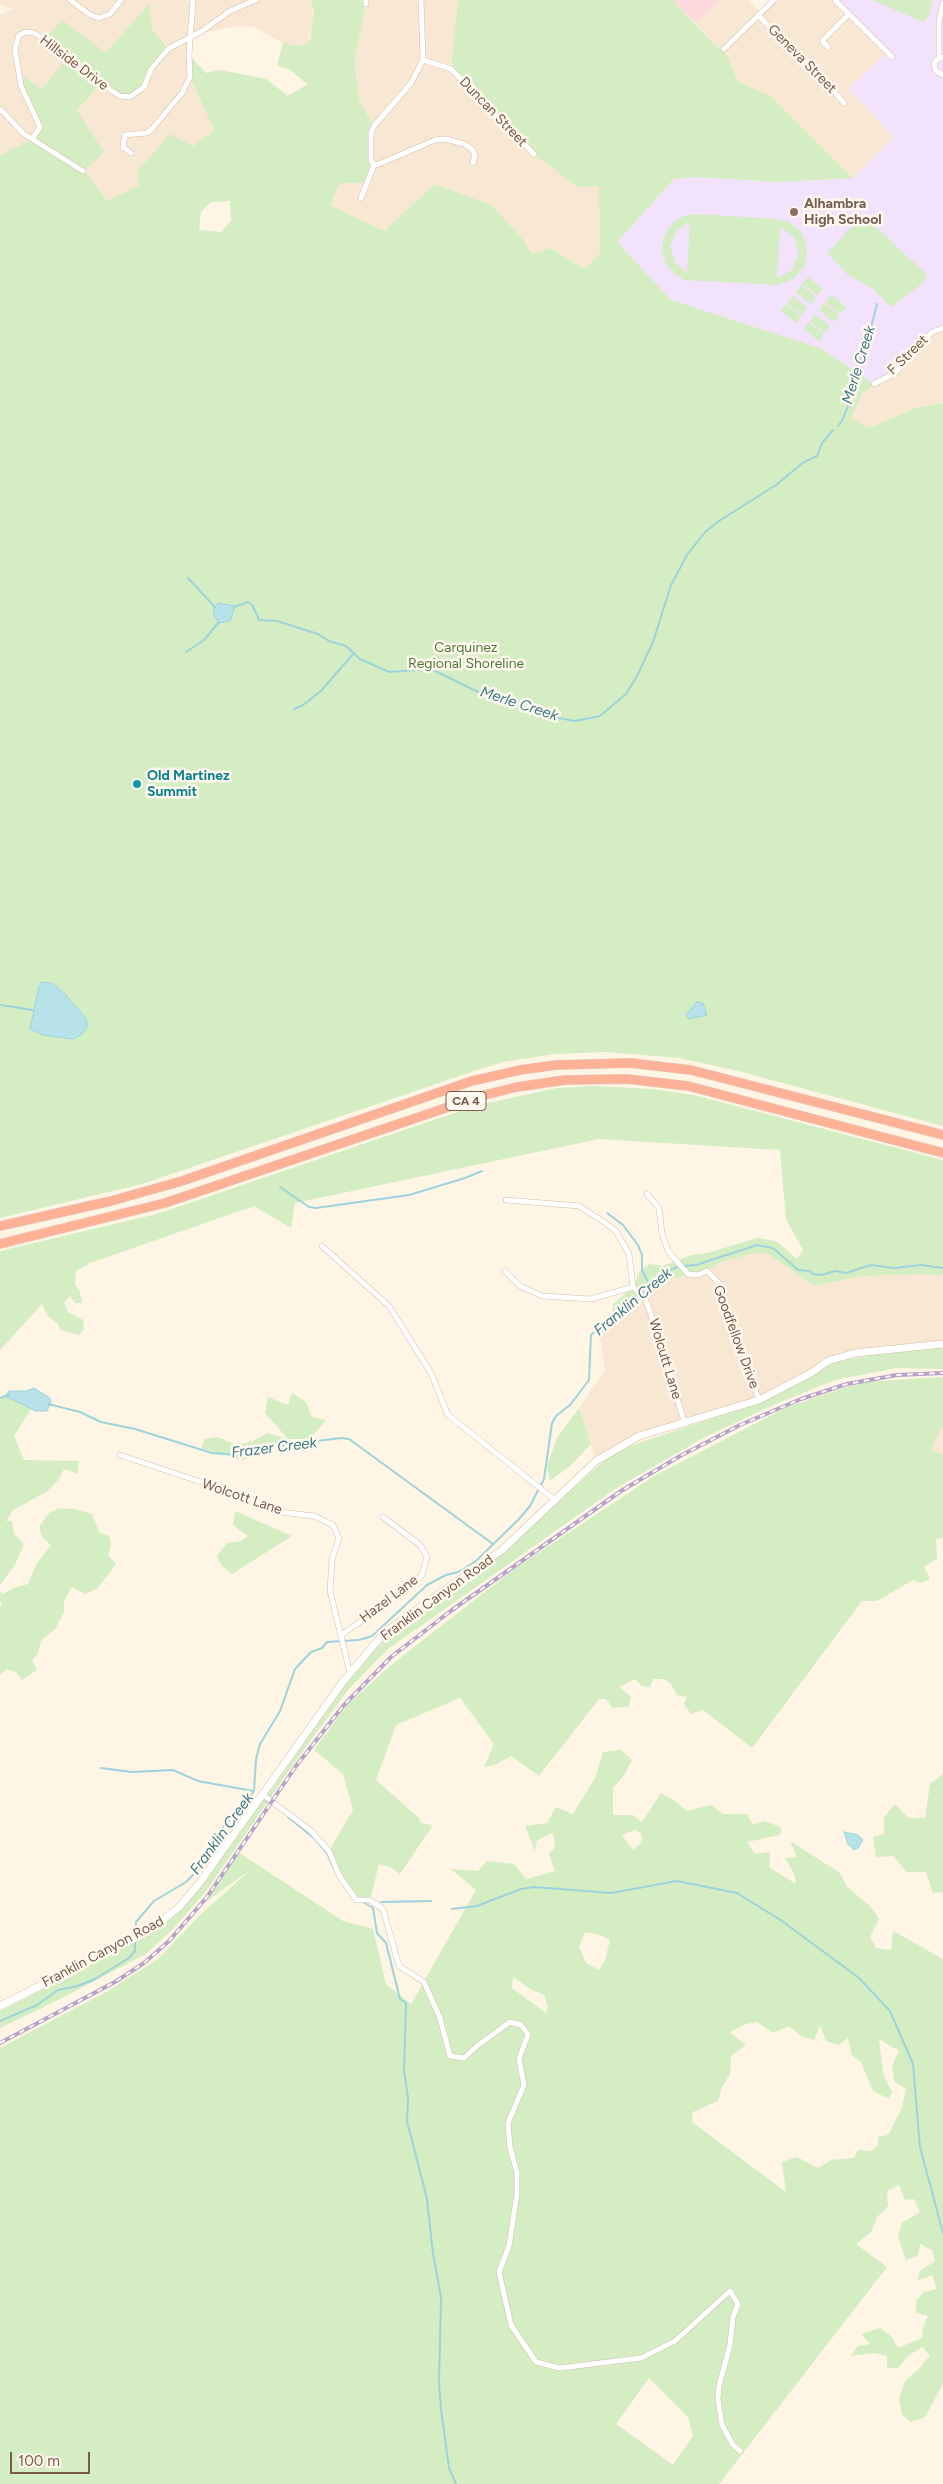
<!DOCTYPE html>
<html>
<head>
<meta charset="utf-8">
<style>
  body { margin:0 }
  #map { position:relative; width:943px; height:2484px; overflow:hidden; background:#fef5e5; font-family:Figtree,sans-serif }
  canvas { display:block }
  .scale { position:absolute; left:10px; top:2452px; width:80px; height:22px; box-sizing:border-box; border:2px solid #7a5a48; border-top:0; padding-left:6px; font-size:15px; line-height:18px; white-space:nowrap; color:#7a5a48; -webkit-text-stroke:4px #fff8ee; paint-order:stroke }
</style>
</head>
<body>
<div id="map">
<canvas width="943" height="2484"></canvas>
<div class="scale">100 m</div>
</div>
<script>
const g = document.querySelector('canvas').getContext('2d');
g.lineJoin = 'round';
function paint(path, color) {
  g.fillStyle = color;
  g.fill(path, 'evenodd');
}
function shape(rows) {
  const path = new Path2D();
  for (const r of rows) {
    path.moveTo(r[0], r[1]);
    for (let i = 2; i < r.length; i += 2) path.lineTo(r[i], r[i + 1]);
  }
  return path;
}
function strokePath(path, color, width, dash) {
  g.strokeStyle = color;
  g.lineWidth = width;
  g.lineCap = dash ? 'butt' : 'round';
  g.setLineDash(dash || []);
  g.stroke(path);
}
function drawText(font, color, halo, rows, align = 'center') {
  g.font = font + ' Figtree,sans-serif';
  g.lineWidth = 5;
  g.setLineDash([]);
  g.textBaseline = 'middle';
  g.strokeStyle = halo;
  g.fillStyle = color;
  for (const [text, x, y, turn = 0] of rows) {
    g.save();
    g.translate(x, y);
    g.rotate((+turn || 0) * Math.PI / 180);
    g.textAlign = isNaN(turn) ? turn : align;
    if (halo) g.strokeText(text, 0, 0);
    g.fillText(text, 0, 0);
    g.restore();
  }
}
paint(shape([
  [0,0,311,0,314,26,307,44,297,46,283,43,254,27,235,26,192,35,190,77,214,130,140,185,106,201,83,171,104,152,77,112,101,83,151,69,168,49,152,29,106,53,69,57,42,89,20,73,40,127,32,139,0,155,0,15,13,9,0,4],
  [366,0,458,0,451,69,599,186,600,253,584,269,551,248,532,254,524,241,492,205,435,184,384,231,330,205,340,183,366,183,371,160,374,126,361,104,358,95,355,60],
  [720,0,749,0,761,13,774,0,835,0,887,52,894,137,853,178,771,96,738,82,724,49,716,46,696,23],
  [943,328,943,403,918,407,869,428,851,418,862,395,932,332],
  [755,1253,767,1253,814,1286,863,1276,937,1274,943,1276,943,1344,855,1353,828,1361,759,1400,639,1436,596,1461,579,1408,605,1370,599,1331,645,1299,653,1286,667,1280,707,1271,721,1262],
  [941,1427,943,1428,943,1454,930,1450]
]), '#f7e7d3');
paint(shape([
  [835,0,943,0,943,328,932,332,895,373,874,384,820,348,671,300,617,242,674,179,693,177,781,182,853,178,894,137,848,89,887,52]
]), '#f2e2fb');
paint(shape([
  [673,0,720,0,696,23]
]), '#fdd8dc');
paint(shape([
  [311,0,366,0,355,60,358,95,361,104,374,126,371,133,374,165,366,183,340,183,330,205,384,231,435,184,492,205,524,241,532,254,551,248,584,269,600,253,599,186,578,187,534,154,451,69,458,0,673,0,716,46,724,49,738,82,771,96,853,178,781,182,693,177,674,179,617,242,671,300,820,348,874,384,862,395,851,418,869,428,918,407,943,403,943,1126,738,1071,679,1058,606,1052,555,1054,503,1062,477,1070,142,1184,0,1218,0,155,32,139,39,131,25,96,19,73,42,89,68,57,44,40,62,20,106,53,149,4,152,29,168,49,158,58,137,93,120,96,101,83,77,111,104,152,84,171,107,201,140,185,137,172,170,134,193,146,214,130,190,77,189,55,206,73,220,70,266,79,288,96,308,84,290,70,277,65,283,43,297,46,307,44,311,37,314,14],
  [230,201,231,221,221,232,199,230,201,212,211,202],
  [872,0,933,0,930,13,924,22],
  [698,214,776,219,787,221,801,232,806,243,807,254,804,267,793,279,777,285,684,280,672,272,665,262,662,251,663,240,668,229,676,220,686,215],
  [690,222,690,223,687,272,675,263,670,246,677,230],
  [780,227,794,237,799,254,792,270,777,278],
  [863,215,926,274,923,283,891,307,873,289,848,275,827,253],
  [808,277,823,289,817,295,802,284],
  [801,285,816,297,811,304,796,292],
  [831,295,846,307,840,314,825,302],
  [793,296,807,308,802,315,787,303],
  [824,303,839,315,834,322,819,310],
  [786,304,801,316,796,323,781,311],
  [815,314,830,326,825,333,810,321],
  [809,322,824,334,819,341,804,329],
  [595,1086,651,1089,694,1095,943,1160,943,1276,937,1274,863,1276,814,1286,767,1253,755,1253,721,1262,707,1271,667,1280,653,1286,645,1299,630,1303,612,1315,613,1304,633,1287,640,1271,649,1264,662,1266,692,1255,708,1253,757,1238,776,1241,797,1259,803,1250,786,1219,780,1150,599,1139,295,1203,291,1228,254,1206,90,1263,76,1271,75,1284,80,1292,82,1303,75,1303,70,1296,64,1303,68,1312,83,1320,84,1329,79,1335,61,1330,57,1323,47,1315,42,1304,0,1350,0,1251,157,1214,475,1106,557,1088],
  [943,1347,943,1369,897,1368,835,1380,778,1403,703,1438,615,1489,388,1649,348,1690,297,1759,207,1890,172,1930,146,1954,56,2001,0,2028,0,2011,150,1934,179,1912,330,1699,390,1631,494,1559,606,1459,633,1445,763,1401,835,1362,887,1352],
  [943,1377,943,1428,941,1427,931,1450,943,1454,943,1538,936,1539,937,1558,924,1567,930,1579,921,1583,913,1580,877,1601,862,1601,752,1748,703,1710,691,1714,684,1704,687,1697,677,1695,671,1684,664,1679,653,1679,650,1687,642,1686,635,1679,619,1687,631,1697,629,1706,613,1708,606,1699,599,1699,539,1776,511,1756,495,1765,484,1767,494,1744,460,1698,396,1725,376,1780,419,1818,421,1823,433,1825,400,1874,392,1868,379,1864,370,1900,356,1900,339,1875,329,1851,353,1810,343,1774,314,1750,347,1705,391,1665,517,1567,654,1476,787,1407,862,1382],
  [8,1391,40,1395,14,1436,24,1460,79,1461,77,1474,64,1469,59,1479,46,1492,13,1510,6,1521,12,1521,14,1534,24,1544,15,1565,0,1585,0,1400],
  [292,1393,306,1402,312,1417,326,1420,310,1439,289,1439,243,1460,201,1448,205,1439,218,1437,236,1445,253,1441,267,1433,288,1439,265,1413,268,1397,288,1405],
  [579,1408,591,1444,570,1466,550,1481,547,1466,557,1438],
  [59,1508,74,1509,92,1514,99,1532,109,1536,111,1545,108,1555,116,1564,98,1588,85,1594,72,1587,64,1601,64,1612,55,1629,41,1641,38,1653,32,1660,37,1670,22,1680,16,1672,7,1669,0,1675,0,1608,2,1604,0,1602,0,1592,3,1594,13,1588,28,1584,37,1563,51,1545,42,1537,39,1527,49,1513],
  [235,1511,292,1536,232,1574,221,1565,217,1556,227,1543,241,1541,248,1536,233,1525],
  [621,1750,632,1760,625,1774,613,1788,613,1815,633,1815,642,1822,661,1793,674,1800,687,1811,711,1805,723,1814,747,1814,753,1825,764,1821,781,1827,780,1835,747,1842,755,1854,770,1852,770,1868,796,1884,794,1873,785,1858,797,1857,790,1841,840,1873,847,1887,869,1905,879,1919,870,1937,876,1948,891,1950,893,1931,943,1959,943,2384,925,2417,911,2422,902,2415,899,2399,905,2381,920,2368,930,2355,922,2347,908,2356,898,2368,887,2368,887,2356,875,2353,851,2356,858,2346,870,2344,861,2334,880,2328,892,2337,898,2348,922,2338,923,2327,928,2316,916,2313,916,2301,924,2292,937,2289,932,2275,917,2281,920,2271,935,2261,932,2250,920,2244,918,2256,906,2260,898,2237,902,2223,920,2212,914,2199,905,2200,899,2185,887,2191,888,2206,877,2217,871,2232,856,2244,887,2267,719,2484,0,2484,0,2048,108,1991,158,1959,202,1913,252,1869,201,1905,238,1852,343,1921,373,1929,386,1984,411,2004,476,1890,451,1869,478,1871,487,1861,514,1864,526,1879,555,1871,549,1854,555,1847,553,1833,537,1840,535,1851,525,1826,547,1823,556,1807,573,1814,595,1778,603,1752],
  [635,1830,641,1833,642,1842,633,1850,622,1835],
  [585,1932,600,1935,610,1940,605,1960,599,1970,586,1963,579,1947],
  [513,1977,532,1990,544,1995,548,2006,546,2013,512,1988],
  [757,2022,773,2033,789,2026,801,2036,814,2040,820,2025,826,2041,838,2045,848,2038,852,2056,861,2062,873,2091,889,2099,892,2092,883,2073,879,2039,899,2051,892,2066,894,2081,906,2089,902,2108,888,2135,878,2137,878,2146,871,2151,858,2150,854,2158,831,2160,818,2168,797,2157,782,2162,786,2192,692,2122,693,2112,718,2101,722,2087,730,2074,731,2056,746,2045,730,2032,746,2024],
  [649,2378,688,2417,693,2436,673,2465,616,2424],
  [943,1774,943,1892,933,1893,926,1872,906,1872,894,1856,876,1857,873,1837,884,1834,884,1817,895,1804,908,1818,925,1818,930,1784]
]), '#d4edc2');
const water = shape([
  [219,603,235,606,230,621,219,623,214,616,214,607,219,603],
  [42,982,51,983,63,992,84,1016,87,1021,87,1027,82,1034,73,1039,43,1035,30,1029,39,987,42,982],
  [697,1002,703,1003,707,1015,689,1019,686,1015,697,1002],
  [34,1388,50,1398,51,1402,47,1411,36,1411,7,1397,9,1391,26,1391,34,1388],
  [844,1832,858,1835,863,1840,858,1848,854,1850,848,1844,844,1832]
]);
paint(water, '#b8e2ea');
strokePath(water, '#9dd3dd', 1);
strokePath(shape([
  [838,426,842,421,848,406,855,372,868,339,877,304],
  [188,578,215,607],
  [234,607,248,602,253,606,259,620,277,621,318,634,329,641,346,646,360,659,389,672,431,669,472,689,489,696,512,700,530,711,548,716,575,721,600,716,626,694,637,676,653,642,671,585,687,555,705,532,719,521,776,485,804,462,817,456,822,443,833,430],
  [186,652,204,640,219,622],
  [294,709,303,705,321,691,353,654],
  [0,1005,33,1010],
  [280,1187,309,1207,316,1208,409,1195,465,1178,482,1171],
  [607,1213,623,1225,638,1245,642,1255,642,1270,650,1286],
  [684,1266,696,1265,757,1245,773,1248,798,1270,810,1271,813,1274,822,1275,835,1271,846,1273,871,1265,894,1268,921,1265,943,1268],
  [0,1398,9,1395],
  [48,1404,80,1412,101,1422,135,1429,212,1453,238,1455,262,1448,341,1438,349,1439,493,1544],
  [101,1768,132,1772,173,1770,198,1781,253,1791],
  [266,1801,271,1804],
  [288,1817,315,1839,327,1853,334,1869],
  [363,1902,373,1908,377,1933,386,1943,400,1999,406,2003,404,2070,408,2098,407,2121,427,2199,433,2254,441,2297,439,2384,441,2409,449,2468,456,2484],
  [381,1902,431,1901],
  [452,1909,477,1906,521,1889,534,1887,611,1893,677,1881,737,1893,782,1921,859,1978,890,2011,913,2064,920,2147,943,2233],
  [135,1936,136,1922,154,1901,186,1882,197,1871,225,1824,238,1813,254,1791,256,1759,260,1744,280,1711,295,1669,311,1652,322,1648,327,1642,359,1640,372,1636,427,1585,446,1575,458,1572,476,1561,519,1519,530,1506,544,1479,552,1423,556,1416,570,1405,589,1380,591,1335,666,1272,679,1266],
  [0,2021,37,2005,58,1990,78,1986,95,1979,129,1958,135,1951,135,1941]
]), '#9dd3dd', 2);
const street = shape([
  [70,0,89,14,99,18,110,14,121,0],
  [421,0,423,60,411,83,374,126,371,133,371,160,374,165,379,164,435,140,446,139,464,144,472,149,475,156,473,163],
  [835,0,892,57],
  [366,4,366,0],
  [758,15,800,58,819,74,844,103],
  [828,47,823,42,823,40,849,14],
  [724,49,774,0],
  [943,57,936,60,934,65,936,71,943,75],
  [939,58,939,21,943,4],
  [423,60,451,69,534,154],
  [0,109,24,134,83,171],
  [32,139,40,127,21,86,15,49,19,35,26,32,34,33,60,50,112,91,120,96,130,97,144,87,151,69,168,49,202,31,230,11,256,0],
  [131,153,123,147,125,135,147,133,152,129,182,93,190,77,189,55,193,0],
  [361,198,374,165],
  [874,384,895,373,932,332,943,328],
  [647,1194,659,1208,662,1234,668,1251,688,1274,698,1275,707,1271,719,1283,759,1400],
  [506,1200,579,1206,604,1222,616,1231,629,1254,633,1287],
  [322,1246,389,1306,431,1373,448,1415,555,1500],
  [505,1271,520,1286,542,1296,591,1299,633,1287],
  [633,1287,645,1299,650,1311,685,1424],
  [120,1455,255,1500,280,1512,314,1516,333,1525,339,1538,332,1559,330,1591,350,1673],
  [341,1635,394,1599,422,1575,427,1557,420,1545,383,1517],
  [262,1794,310,1830,329,1851,339,1875,356,1900,370,1900,383,1909,399,1966,424,1982,440,2018,450,2056,464,2058,477,2046,510,2022,521,2025,528,2034,519,2059,524,2085,508,2123,510,2147,517,2173,517,2194,509,2246,499,2272,511,2325,536,2362,560,2368,641,2358,675,2341,730,2291,738,2304,733,2317,730,2345,719,2386,718,2399,722,2425,733,2445,740,2451]
]);
const secondary = shape([
  [0,2006,149,1931,179,1907,198,1885,342,1683,385,1632,502,1550,596,1461,639,1436,759,1400,811,1373,828,1361,855,1353,943,1344]
]);
const highway = shape([
  [0,1226,111,1201,182,1181,472,1081,520,1070,556,1065,630,1063,691,1070,943,1135],
  [0,1244,165,1203,481,1096,517,1087,565,1080,627,1079,688,1086,943,1153]
]);
strokePath(street, '#d4bead', 6);
strokePath(secondary, '#d7beaa', 8);
strokePath(highway, '#dcd4cf', 10);
strokePath(street, '#fff', 5);
strokePath(secondary, '#fff', 7);
strokePath(highway, '#fdb297', 9);
const rail = shape([
  [0,2043,115,1982,144,1963,169,1941,207,1897,296,1766,344,1705,391,1657,452,1610,621,1491,680,1456,740,1425,801,1399,847,1384,897,1375,943,1373]
]);
strokePath(rail, '#b7a2ca', 4);
strokePath(rail, '#fff8ee', 2, [5.5]);
for (const [x, y, r, color] of [
  [794,212,5,"#8d6e63"],
  [137,784,5,"#0f9aa8"]
]) {
  const dot = new Path2D();
  dot.arc(x, y, r, 0, 2 * Math.PI);
  g.fillStyle = color;
  g.fill(dot);
  strokePath(dot, '#fff8ee', 2);
}
for (const [x, y, w] of [
  [466,1101,40]
]) {
  const box = new Path2D();
  box.roundRect(x - w / 2, y - 9.5, w, 19, 4);
  g.fillStyle = '#fff8ee';
  g.fill(box);
  strokePath(box, '#7a5a48', 1);
}
drawText('bold 12px', '#7a5a48', null, [
  ["CA 4",466,1101]
]);
drawText('14px', '#7a5a48', '#fff8ee', [
  ["Geneva Street",802,59,45],
  ["Hillside Drive",74,63,37],
  ["Duncan Street",493,112,46],
  ["F Street",908,355,-44],
  ["Goodfellow Drive",736,1337,70],
  ["Wolcutt Lane",665,1359,73],
  ["Wolcott Lane",242,1497,19],
  ["Franklin Canyon Road",437,1598,-36],
  ["Hazel Lane",389,1599,-37],
  ["Franklin Canyon Road",103,1952,-28]
]);
drawText('bold 14px', '#785e54', '#fff8ee', [
  ["Alhambra",804,204],
  ["High School",804,220]
], 'left');
drawText('14px', '#4e7a3c', '#fff8ee', [
  ["Carquinez",466,648],
  ["Regional Shoreline",466,664]
]);
drawText('bold 14px', '#0d838f', '#fff8ee', [
  ["Old Martinez",147,776],
  ["Summit",147,792]
], 'left');
drawText('italic 15px', '#3c7b88', '#fff8ee', [
  ["Merle Creek",859,365,-73],
  ["Merle Creek",519,704,18],
  ["Franklin Creek",633,1302,-40],
  ["Frazer Creek",274,1448,-7],
  ["Franklin Creek",222,1834,-54]
]);
</script>
</body>
</html>
